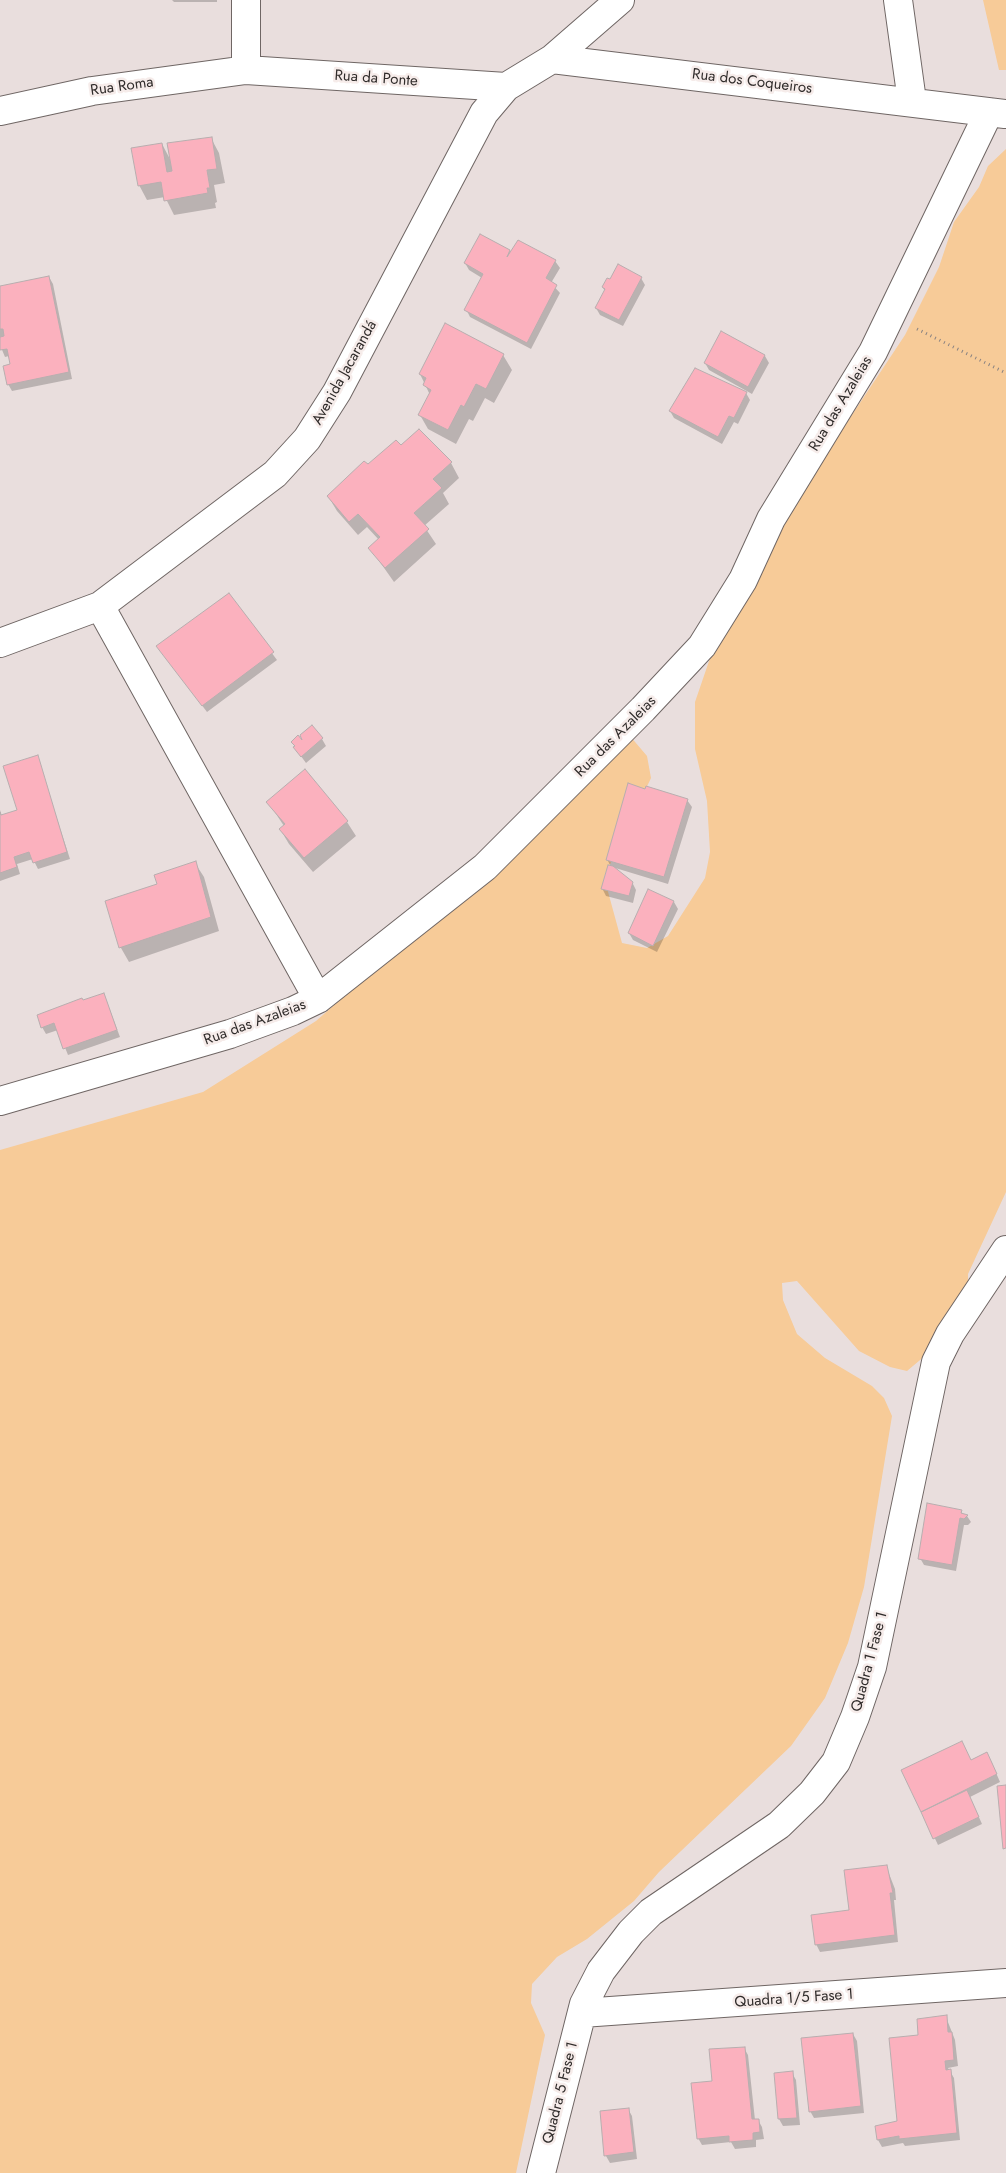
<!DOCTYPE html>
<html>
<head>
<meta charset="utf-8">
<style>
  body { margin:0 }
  canvas { display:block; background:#e9dedd }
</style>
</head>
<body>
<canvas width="1006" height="2173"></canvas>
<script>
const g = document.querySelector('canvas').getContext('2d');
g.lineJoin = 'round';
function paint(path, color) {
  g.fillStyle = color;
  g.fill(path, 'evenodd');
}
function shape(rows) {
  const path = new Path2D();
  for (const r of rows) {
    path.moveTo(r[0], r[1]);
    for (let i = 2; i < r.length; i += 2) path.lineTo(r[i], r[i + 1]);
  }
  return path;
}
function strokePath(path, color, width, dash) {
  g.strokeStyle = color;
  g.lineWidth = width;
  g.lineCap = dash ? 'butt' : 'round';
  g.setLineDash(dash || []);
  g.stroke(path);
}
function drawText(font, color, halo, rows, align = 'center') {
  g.font = font + ' Jost,sans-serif';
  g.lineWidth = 5;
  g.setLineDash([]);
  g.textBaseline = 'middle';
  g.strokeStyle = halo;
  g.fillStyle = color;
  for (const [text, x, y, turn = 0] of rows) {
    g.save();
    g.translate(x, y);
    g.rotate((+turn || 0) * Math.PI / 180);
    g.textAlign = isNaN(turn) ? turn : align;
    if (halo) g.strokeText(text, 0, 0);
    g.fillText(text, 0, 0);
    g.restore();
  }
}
paint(shape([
  [983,0,1006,0,1006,70,999,70],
  [1006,149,1006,1192,968,1274,968,1294,938,1345,907,1371,890,1367,859,1351,797,1281,782,1283,783,1300,797,1334,825,1358,872,1386,884,1398,892,1416,864,1587,848,1643,825,1698,791,1746,659,1872,634,1901,587,1939,557,1957,532,1984,531,2003,545,2035,516,2173,0,2173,0,1150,203,1092,316,1021,523,839,630,736,647,756,651,778,604,877,622,943,647,948,668,936,705,878,710,852,707,801,695,749,695,702,719,632,778,514,832,445,905,335,939,267,954,222,979,187,988,166]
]), '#f7cb98');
paint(shape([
  [172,0,217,0,217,2,174,2],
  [211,138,219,153,225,183,214,185,217,202,215,203,216,208,174,215,165,197,147,200,139,185,162,144,171,161],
  [509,251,511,254,555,261,560,268,551,283,560,293,531,349,470,317,466,309,482,278,469,270,465,263],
  [49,277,53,284,72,379,12,391,8,384,11,365,9,356,5,357,0,345,0,287],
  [641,278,645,285,623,326,600,315,596,308,605,291,603,288,611,281],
  [721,333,765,356,769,363,752,394,709,370,705,363],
  [503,355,512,370,494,403,485,398,473,421,469,419,456,444,428,429,420,415,430,395,420,374],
  [684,386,746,393,750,400,738,424,734,422,722,444,674,418,670,411],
  [419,431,451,463,459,478,443,493,449,504,424,526,436,544,394,582,370,548,379,540,367,527,358,535,337,511,328,496,368,466,401,447],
  [228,594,277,660,207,712,158,647],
  [322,739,326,746,306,763,295,748],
  [37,757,70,859,38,869,33,859,17,864,20,874,0,881,0,810,2,816,18,811],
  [305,771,347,822,356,836,313,872,289,844,280,829,284,826,268,802],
  [687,800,692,807,668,884,612,867,632,882,636,890,633,903,606,896,602,888,611,867,607,859],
  [195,863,204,877,219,931,129,962,121,948,106,902,159,885],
  [649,891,674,902,678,909,657,952,633,940,629,933],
  [104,994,120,1037,68,1055,58,1030,46,1034,42,1027,83,1002],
  [961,1511,963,1515,967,1516,971,1522,968,1525,964,1525,956,1571,924,1565,920,1558],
  [971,1761,991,1761,1000,1782,970,1797,982,1824,938,1845,903,1770],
  [886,1866,895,1889,896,1900,894,1900,898,1942,820,1952,816,1944,851,1911],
  [946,2017,955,2040,958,2066,948,2068,954,2078,960,2140,905,2146,903,2143,882,2147,878,2140,899,2122,920,2036],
  [853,2034,857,2041,864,2113,814,2118,810,2111],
  [744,2048,748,2055,755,2120,758,2120,762,2127,764,2139,756,2140,756,2147,735,2149,731,2142,702,2145,698,2138,714,2082],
  [792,2073,796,2080,800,2125,783,2126,779,2119,775,2074],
  [628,2109,632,2116,637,2159,610,2163,606,2156]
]), '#0003');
const building = shape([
  [212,137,217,169,207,170,210,188,207,188,208,193,164,201,161,182,138,186,131,148,162,143,167,172,172,171,167,143,212,137],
  [480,234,510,250,507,257,518,240,556,260,546,278,557,285,527,343,464,310,483,274,464,263,480,234],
  [618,264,642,277,619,320,595,308,605,289,602,287,607,278,610,279,618,264],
  [49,276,69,372,7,385,3,366,10,364,7,349,0,350,0,337,4,336,3,329,0,329,0,286,49,276],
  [445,323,504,354,486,389,476,384,464,407,461,405,448,430,418,415,431,390,423,385,426,378,419,374,445,323],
  [721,331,765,355,748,387,704,363,721,331],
  [695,368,747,392,734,418,729,416,718,437,669,411,695,368],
  [419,429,452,462,433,479,442,488,414,513,429,529,385,568,368,548,380,537,358,514,349,522,327,496,364,461,368,464,396,440,401,445,419,429],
  [229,593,274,652,202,706,156,646,229,593],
  [312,725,323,738,301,757,293,747,295,746,291,742,298,735,302,740,300,735,312,725],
  [38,755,67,852,33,863,29,852,14,857,17,867,0,873,0,812,1,815,17,810,3,766,38,755],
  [305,769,348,821,304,858,279,829,285,824,266,802,305,769],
  [628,783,645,789,646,786,688,799,664,877,606,860,628,783],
  [196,861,211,917,119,948,105,901,157,884,154,875,196,861],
  [608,865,613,866,633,882,629,896,601,889,608,865],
  [648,889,674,901,653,946,628,933,648,889],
  [104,993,117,1030,63,1049,54,1023,41,1028,37,1015,82,998,83,1000,104,993],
  [927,1503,962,1510,961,1513,968,1515,964,1519,960,1518,952,1565,918,1559,927,1503],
  [962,1741,971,1760,987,1752,997,1774,921,1812,901,1770,962,1741],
  [1006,1785,1006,1848,1003,1849,997,1786,1006,1785],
  [967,1790,979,1817,933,1839,921,1812,967,1790],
  [887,1865,893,1893,890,1893,895,1935,815,1945,811,1915,849,1910,844,1870,887,1865],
  [947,2015,948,2032,952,2032,954,2060,945,2061,946,2070,951,2069,957,2133,899,2139,899,2136,877,2140,875,2126,897,2121,889,2038,918,2035,917,2019,947,2015],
  [853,2033,861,2106,809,2112,801,2038,853,2033],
  [745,2047,752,2119,759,2119,760,2132,753,2133,753,2140,729,2142,729,2136,697,2139,691,2083,712,2081,709,2049,745,2047],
  [793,2071,797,2118,778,2119,774,2073,793,2071],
  [629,2108,634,2152,604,2156,600,2111,629,2108]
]);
paint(building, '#fbb1be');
strokePath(building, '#b8aeaf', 1);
const street = shape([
  [246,0,246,70],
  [898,0,912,101],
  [552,59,620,0],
  [0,111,92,91,246,70,506,87],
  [100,606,318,999],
  [0,643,100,606,275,474,307,439,337,392,484,113,506,87,552,59,1005,114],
  [0,1101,230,1034,293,1011,318,999,485,867,643,709,702,646,743,580,771,519,873,352,989,112],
  [582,2013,1006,1983],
  [541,2173,584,2004,601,1971,631,1932,651,1912,779,1825,812,1793,836,1762,855,1717,872,1667,936,1362,950,1334,1006,1250]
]);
strokePath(street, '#6f6664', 30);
strokePath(shape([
  [917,329,1006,373]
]), '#898281', 3, [1, 4]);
strokePath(street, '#fff', 28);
drawText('15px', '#302c2b', '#f6ecea', [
  ["Rua da Ponte",376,79,4],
  ["Rua dos Coqueiros",752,82,7],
  ["Rua Roma",122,87,-8],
  ["Avenida Jacarandá",345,373,-61],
  ["Rua das Azaleias",841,404,-59],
  ["Rua das Azaleias",616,737,-45],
  ["Rua das Azaleias",255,1023,-20],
  ["Quadra 1 Fase 1",870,1662,-75],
  ["Quadra 1/5 Fase 1",794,1999,-4],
  ["Quadra 5 Fase 1",561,2093,-76]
]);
</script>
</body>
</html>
